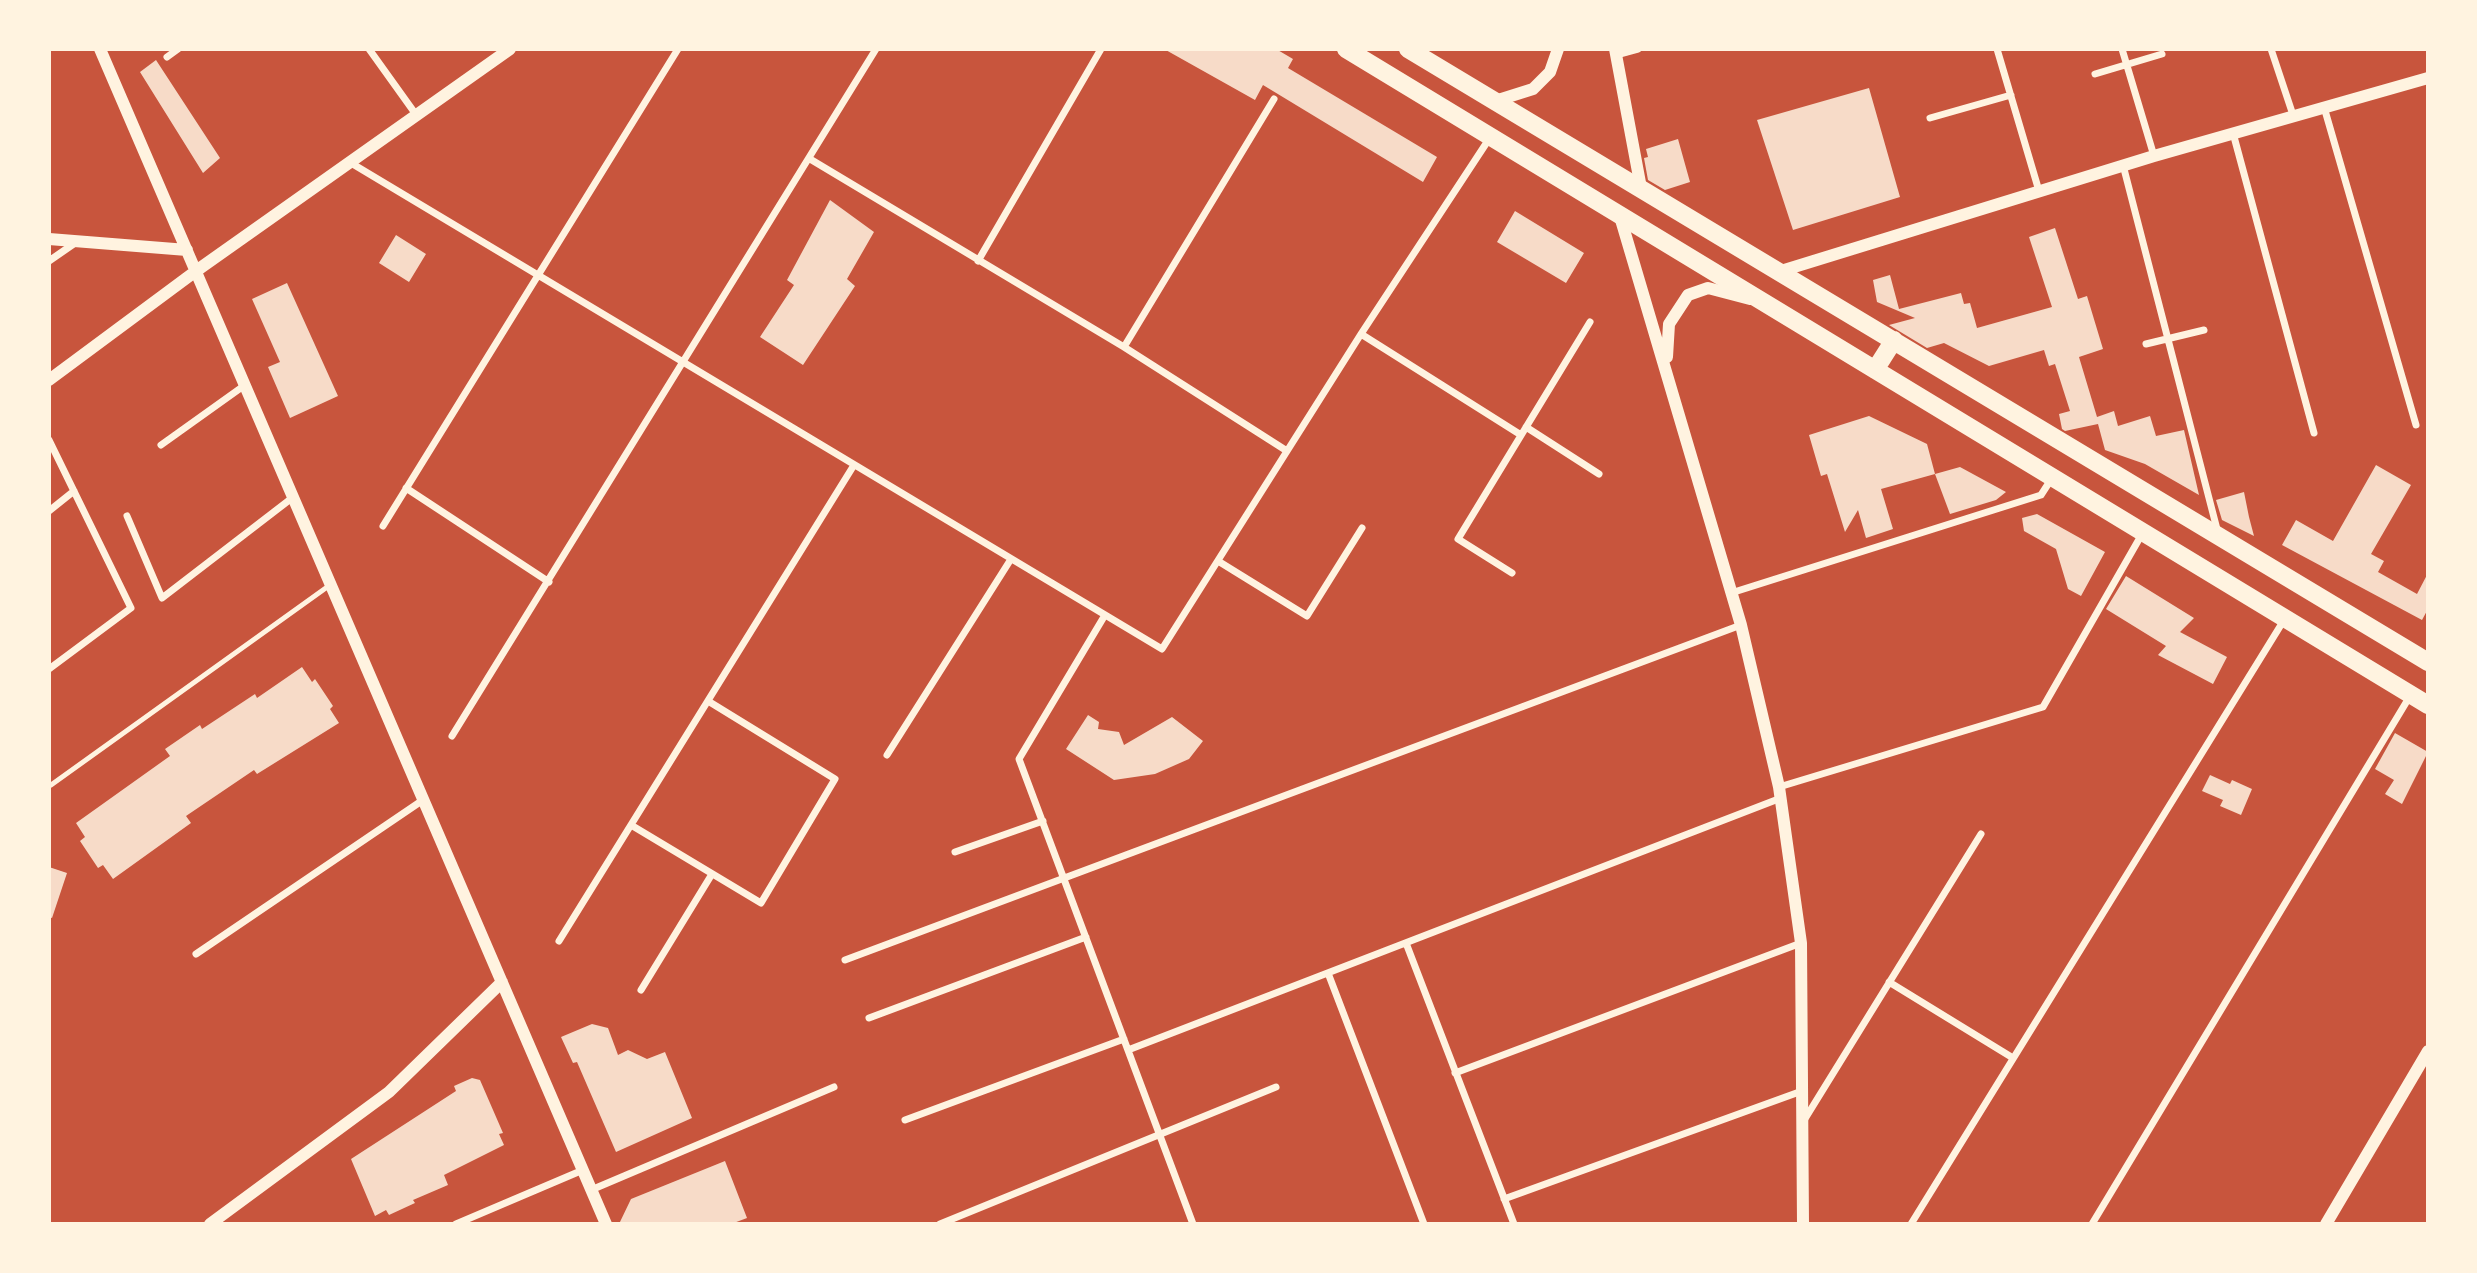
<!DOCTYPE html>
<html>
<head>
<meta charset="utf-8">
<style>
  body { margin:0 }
  #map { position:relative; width:2477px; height:1273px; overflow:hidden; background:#c8553d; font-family:"Alegreya Sans",sans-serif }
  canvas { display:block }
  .frame { position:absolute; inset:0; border:51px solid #fff3e0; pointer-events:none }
</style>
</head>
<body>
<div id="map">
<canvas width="2477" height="1273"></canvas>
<div class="frame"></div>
</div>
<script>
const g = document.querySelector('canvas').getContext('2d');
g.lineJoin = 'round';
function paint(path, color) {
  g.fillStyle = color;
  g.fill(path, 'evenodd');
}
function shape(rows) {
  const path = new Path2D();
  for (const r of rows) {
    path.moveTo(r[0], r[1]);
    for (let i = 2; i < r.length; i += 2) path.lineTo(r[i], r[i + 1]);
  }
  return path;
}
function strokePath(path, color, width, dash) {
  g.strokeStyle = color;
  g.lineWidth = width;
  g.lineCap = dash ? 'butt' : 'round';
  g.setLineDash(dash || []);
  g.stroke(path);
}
paint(shape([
  [1164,49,1276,49,1293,59,1288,68,1437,157,1423,182,1263,85,1255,100],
  [156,60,220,158,203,173,140,72],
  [1869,88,1900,197,1793,230,1757,120],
  [1678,139,1690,182,1665,190,1648,180,1644,158,1648,157,1646,149],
  [830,200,874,232,847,279,855,286,803,365,760,337,794,285,787,280],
  [1515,211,1584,253,1566,283,1497,242],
  [2055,228,2078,299,2087,296,2103,349,2079,357,2097,417,2114,411,2118,426,2150,416,2156,436,2184,430,2199,495,2145,464,2105,450,2098,424,2065,431,2062,429,2059,414,2070,411,2055,364,2049,366,2044,350,1989,366,1944,343,1927,348,1889,325,1915,318,1877,302,1873,280,1890,275,1899,309,1961,293,1964,304,1970,303,1977,328,2052,307,2029,237],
  [396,235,426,254,409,282,379,263],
  [287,283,338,396,290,418,268,367,280,362,252,299],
  [1869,416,1927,444,1935,474,1881,489,1893,529,1866,538,1858,510,1845,532,1827,474,1821,476,1809,435],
  [2376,465,2411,485,2371,554,2384,561,2378,572,2417,594,2428,573,2428,609,2422,620,2282,545,2296,520,2333,541],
  [1960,467,2006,492,1996,500,1950,514,1935,474],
  [2244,492,2249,517,2254,536,2222,520,2216,500],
  [2037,514,2105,552,2081,596,2068,589,2056,549,2024,531,2022,518],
  [2126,576,2194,618,2180,632,2227,657,2213,684,2158,655,2166,646,2106,609],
  [302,667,312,682,315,679,333,706,330,709,339,723,257,774,254,770,186,816,191,823,113,879,103,865,98,868,80,841,85,837,76,823,170,756,165,749,200,725,202,729,255,694,257,698],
  [1088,715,1099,722,1098,729,1119,732,1124,745,1172,717,1203,741,1189,759,1155,774,1114,780,1066,749],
  [2395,733,2428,752,2402,804,2385,794,2394,780,2375,769],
  [2210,775,2230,784,2232,780,2252,789,2241,815,2220,806,2223,800,2202,791],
  [49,867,67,873,52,918,49,917],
  [592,1024,608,1028,618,1055,628,1050,647,1059,665,1052,692,1118,616,1152,577,1062,573,1063,561,1037],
  [472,1078,480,1080,503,1133,499,1134,504,1145,444,1175,448,1185,413,1200,415,1203,389,1215,386,1210,375,1216,351,1159,456,1091,454,1086],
  [725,1161,747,1218,731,1224,619,1224,631,1199]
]), '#f7dbc8');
strokePath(shape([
  [51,785,330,585]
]), '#fff3e0', 5);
strokePath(shape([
  [369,49,417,116],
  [1997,49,2039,191],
  [2122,49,2154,156],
  [2271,49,2293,115],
  [1616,55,1638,49],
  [167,57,178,49],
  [2095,74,2162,54],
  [2324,107,2416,425],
  [1930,118,2011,95],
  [2233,133,2314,433],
  [810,159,1124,347,1287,451],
  [351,163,1162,649,1361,334,1491,136],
  [2123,165,2218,533],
  [49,261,75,243],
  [978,261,1101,49],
  [1361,334,1521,435],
  [2146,344,2204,330],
  [1124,347,1274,99],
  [1526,427,1599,474],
  [49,440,131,608,49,669],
  [161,445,245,385],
  [406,488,549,582],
  [49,511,74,491],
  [127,516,162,598,292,498],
  [383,526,678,49],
  [1218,561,1307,616,1362,528],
  [1512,573,1458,539,1590,322],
  [1731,593,2041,495,2052,478],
  [1105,615,1019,759,1193,1224],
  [452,736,876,49],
  [887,755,1011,559],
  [1779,787,2043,707,2142,534],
  [631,825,761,903,835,779,708,701],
  [955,852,1043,821],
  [559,941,854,465],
  [1406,943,1514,1224],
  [196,954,423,800],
  [845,960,1741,625],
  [1328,973,1424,1224],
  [1889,982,2013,1058],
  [641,990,712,874],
  [869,1018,1086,937],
  [1128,1050,1781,798],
  [1455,1073,1801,943],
  [905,1120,1124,1039],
  [1803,1122,1981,834],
  [591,1190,834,1087],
  [1504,1199,1802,1091],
  [456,1224,583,1170],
  [940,1224,1276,1087],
  [1911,1224,2284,620],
  [2092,1224,2410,696]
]), '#fff3e0', 7);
strokePath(shape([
  [100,49,606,1224],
  [1615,49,1641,188],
  [1495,101,1533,89,1550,72,1558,49],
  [1619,213,1741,625,1779,787,1801,943,1803,1224],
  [49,239,187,250],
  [1781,271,2154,156,2428,78],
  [1667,357,1669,324,1688,295,1708,288,1750,299],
  [49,380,196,271,510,49],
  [210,1224,389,1092,502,982],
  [2326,1224,2428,1051]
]), '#fff3e0', 12);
strokePath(shape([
  [1346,49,2428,705],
  [1408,49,2428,662],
  [1875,370,1894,340]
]), '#fff3e0', 18);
</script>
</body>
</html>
